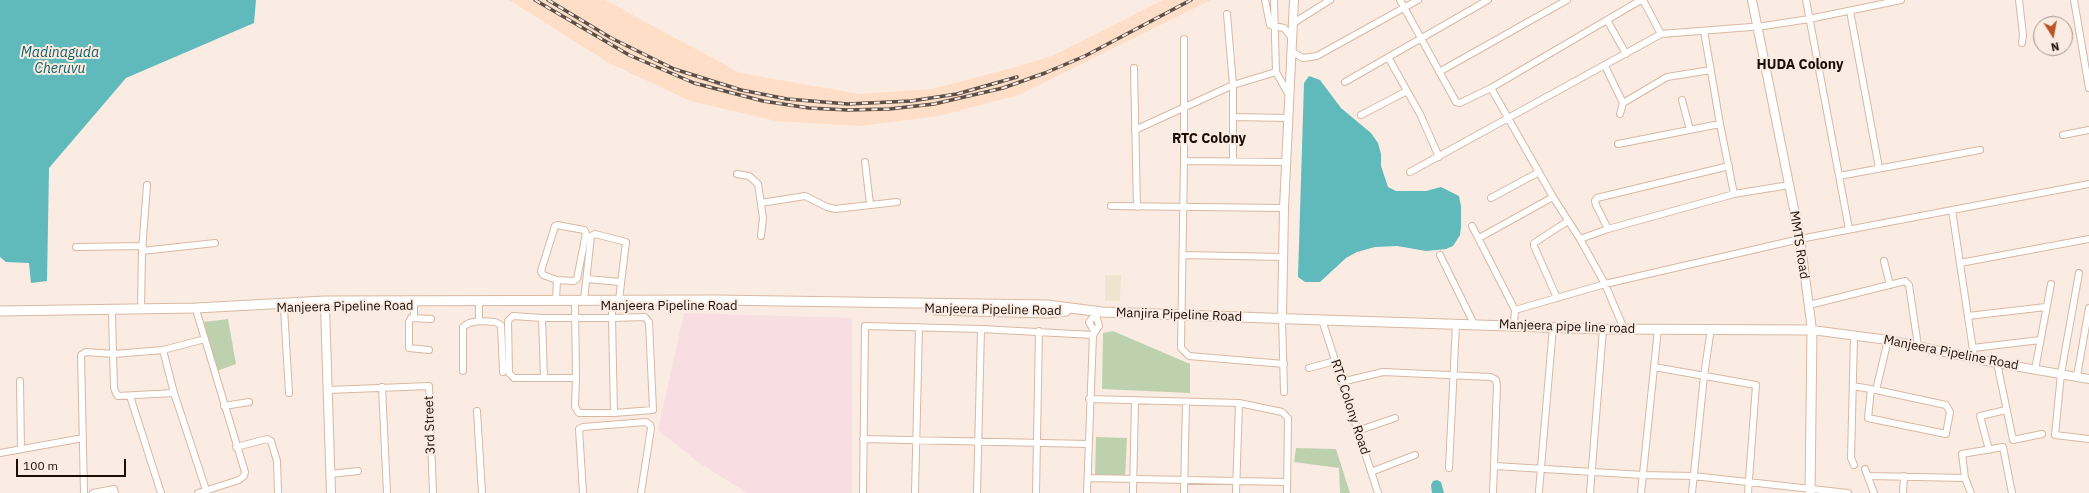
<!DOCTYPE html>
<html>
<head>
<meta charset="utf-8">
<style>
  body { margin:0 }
  #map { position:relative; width:2089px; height:493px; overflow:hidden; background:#faece3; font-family:"IBM Plex Sans",sans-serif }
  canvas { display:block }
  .north { position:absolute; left:2033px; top:16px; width:40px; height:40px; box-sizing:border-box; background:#faece3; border:1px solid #a0938b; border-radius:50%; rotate:169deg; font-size:11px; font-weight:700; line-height:16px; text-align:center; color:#1a0e06 }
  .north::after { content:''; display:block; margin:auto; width:14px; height:18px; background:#b95424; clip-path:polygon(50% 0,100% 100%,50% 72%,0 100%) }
  .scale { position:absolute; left:16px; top:459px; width:110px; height:18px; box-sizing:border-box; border:2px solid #1a0e06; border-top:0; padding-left:5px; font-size:12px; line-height:14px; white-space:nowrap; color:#1a0e06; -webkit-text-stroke:3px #faece3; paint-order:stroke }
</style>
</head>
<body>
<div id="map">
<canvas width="2089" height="493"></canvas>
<div class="north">N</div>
<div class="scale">100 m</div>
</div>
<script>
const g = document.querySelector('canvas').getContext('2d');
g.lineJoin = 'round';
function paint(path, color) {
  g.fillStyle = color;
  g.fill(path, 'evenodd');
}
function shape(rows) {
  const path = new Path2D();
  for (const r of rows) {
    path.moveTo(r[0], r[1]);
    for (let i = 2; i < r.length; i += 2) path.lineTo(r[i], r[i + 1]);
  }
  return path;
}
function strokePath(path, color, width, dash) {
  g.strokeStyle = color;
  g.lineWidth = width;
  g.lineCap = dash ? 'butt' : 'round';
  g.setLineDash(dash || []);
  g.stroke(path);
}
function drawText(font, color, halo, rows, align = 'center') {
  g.font = font + ' "IBM Plex Sans",sans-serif';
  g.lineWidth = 4;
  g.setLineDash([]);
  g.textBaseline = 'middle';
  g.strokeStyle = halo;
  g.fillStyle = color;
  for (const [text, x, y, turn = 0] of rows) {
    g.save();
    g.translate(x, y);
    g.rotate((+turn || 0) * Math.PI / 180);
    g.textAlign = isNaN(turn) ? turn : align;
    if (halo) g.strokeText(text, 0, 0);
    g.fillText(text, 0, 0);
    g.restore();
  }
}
paint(shape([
  [509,0,605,0,740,73,859,94,932,89,1012,68,1052,56,1163,0,1211,0,1019,95,939,116,859,126,776,121,690,101,609,63]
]), '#ffdec7');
paint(shape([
  [684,313,852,318,852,493,747,493,698,462,658,430]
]), '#f8dee2');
paint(shape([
  [1105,275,1121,275,1120,301,1105,301]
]), '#eee5cf');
paint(shape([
  [228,319,236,364,217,371,204,322],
  [1113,331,1190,364,1190,393,1102,389,1103,333],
  [1096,437,1127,438,1125,479,1095,478],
  [1296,448,1336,449,1350,493,1340,493,1339,468,1294,462]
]), '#bed1ae');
paint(shape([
  [0,0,256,0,254,23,126,78,49,168,47,281,31,283,29,263,6,262,0,257],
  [1309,76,1320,80,1341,108,1371,133,1378,143,1381,154,1381,166,1388,187,1396,191,1426,191,1441,187,1459,196,1461,206,1461,227,1460,235,1453,246,1446,249,1426,251,1397,246,1375,247,1357,252,1346,258,1320,282,1305,282,1298,277,1304,83],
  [1437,480,1441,482,1444,493,1432,493,1431,485,1433,481]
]), '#60b9bb');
const minor = shape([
  [1265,0,1270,25,1284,28,1293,39],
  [1400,0,1456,102,1460,103,1491,88,1641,0],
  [1643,0,1661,34,1764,26,1809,19,1901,0],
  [1806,0,1849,229],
  [2019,0,2023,35,2022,43],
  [2074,0,2089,88],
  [1850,11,1879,168],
  [1227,14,1233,85,1233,161],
  [1607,20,1626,54],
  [1295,22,1330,0],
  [1704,31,1720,124,1734,194],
  [1184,39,1184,161,1181,348,1189,356,1284,364],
  [1292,52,1303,58,1317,56,1418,0],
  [1388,57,1420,114,1439,157],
  [1605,66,1623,103,1620,114],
  [1134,68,1137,207],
  [1276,72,1289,95],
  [1439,72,1567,0],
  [1345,82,1488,0],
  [1491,88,1553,197,1580,239,1605,284,1624,329],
  [1682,100,1690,130],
  [1623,103,1667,77,1711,70],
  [1361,115,1407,91],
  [1233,117,1288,118],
  [1135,130,1233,85,1276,72,1274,0],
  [2063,135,2089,130],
  [1618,144,1720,124],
  [1184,161,1287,162],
  [865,162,870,204],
  [1410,172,1661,34],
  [737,174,749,176,758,184,763,218,761,236],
  [1839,176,1980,150],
  [1491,198,1539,172],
  [761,203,805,196,827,207,835,209,897,202],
  [1111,206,1284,208],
  [1952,210,1974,357],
  [1472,226,1515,310],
  [1608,229,1596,205,1595,201,1597,198,1729,166],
  [1479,238,1553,197],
  [1580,239,1608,229,1734,194,1789,185],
  [76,247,143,246],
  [142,251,147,185],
  [1183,255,1283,257],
  [1440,255,1474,324],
  [1884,261,1890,285],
  [1960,263,2089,239],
  [2079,273,2061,374,2055,435,2089,439],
  [587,279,620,282],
  [1557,298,1534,246,1534,243,1568,221],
  [556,300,557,280,574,281,577,279,586,233,584,230,557,225,555,226,541,271,543,275,557,280],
  [584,300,591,236,595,234,626,242,619,300],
  [575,305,576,378],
  [612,305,612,318,614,413,653,410,649,322,645,317,612,318,542,318,513,316,508,321,509,373,514,378,576,378,575,407,579,413,614,413],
  [1809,305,1905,281,1909,285,1918,346],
  [284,308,289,393],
  [141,309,142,251,215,243],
  [197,313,245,472,244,476,239,480,198,493],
  [112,314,114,388,116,393,118,396,174,393],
  [1968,316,2046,307],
  [1282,317,1284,392],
  [414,318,414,306],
  [542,318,544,378],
  [1322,320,1378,493],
  [479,321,495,322,501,325,503,372],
  [1514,325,1515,310,1605,284,1800,239,2089,184],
  [1094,331,1089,322,1095,315],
  [1973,348,2040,340],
  [163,350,174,393,207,493],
  [429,350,409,348,409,322,411,318,431,319],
  [1997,363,2013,440,2042,434],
  [1654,367,1756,385,1748,493],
  [1309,368,1335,361],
  [2035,370,2051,284],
  [463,371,463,327,469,323,479,321,479,306],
  [2077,376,2089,308],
  [20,381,21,449],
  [1341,382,1383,372,1491,377,1496,380,1497,385,1493,493],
  [1853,386,1876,390,1946,405,1950,412,1946,434,1868,418,1871,389],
  [382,387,387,493],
  [328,390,429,386,433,493],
  [1876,390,1888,340],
  [130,396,161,493],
  [1089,399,1239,403,1282,412,1288,418,1287,493],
  [224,406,249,402],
  [477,411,482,493],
  [1357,431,1395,418],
  [863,439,1088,444],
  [236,447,267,439,271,441,277,461,278,493],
  [1989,450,1980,416,2006,410],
  [0,453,83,438],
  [1854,465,1851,458,1854,336],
  [1495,466,1643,475,1693,476,1848,493],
  [1449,468,1456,324],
  [1865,469,1874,493],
  [1371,472,1415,455],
  [330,474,358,471],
  [1868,476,1965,478],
  [1088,478,1287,482],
  [1539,491,1553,327],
  [84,493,81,355,86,352,114,354,163,350,205,339],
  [93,493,114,489,115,493],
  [583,493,579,429,583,427,646,422,650,425,651,428,641,493],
  [863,493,865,326,981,329,1093,335],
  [915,493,919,327],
  [977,493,981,329],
  [1036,493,1039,331],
  [1087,493,1093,335,1099,326,1095,311],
  [1133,493,1135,401],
  [1184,493,1186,402],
  [1236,493,1239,403],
  [1590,493,1603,329],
  [1641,493,1658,329],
  [1692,493,1704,376,1711,328],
  [1903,493,1904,476],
  [1971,493,1965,478,1962,454,2003,447,2012,493]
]);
const tertiary = shape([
  [1752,0,1800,239,1812,330,1888,340,1997,363,2089,379],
  [325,307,331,493],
  [1282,317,1284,208,1294,0]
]);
const secondary = shape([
  [935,310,1048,313,1066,311],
  [0,311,196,308,325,301,716,300,1047,305,1102,312,1322,320,1603,329,1812,330,1810,493]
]);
strokePath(minor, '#d9b8a1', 8);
strokePath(tertiary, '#d9b8a1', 10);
strokePath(secondary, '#d9b8a1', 11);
strokePath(minor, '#fff', 6);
strokePath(tertiary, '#fff', 8);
strokePath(secondary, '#fff', 9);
const rail = shape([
  [535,0,629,55,694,83,763,101,809,108,848,110,889,109,934,104,1003,88,1045,73,1085,56,1191,0],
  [548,0,611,38,674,69,741,90,787,99,848,104,911,101,957,94,1017,77]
]);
strokePath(rail, '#5b4f46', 3.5);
strokePath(rail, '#faece3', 2, [6]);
drawText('13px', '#1a0e06', '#faece3', [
  ["MMTS Road",1799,245,81],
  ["Manjeera Pipeline Road",669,306],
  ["Manjeera Pipeline Road",345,307,-1],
  ["Manjeera Pipeline Road",993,310,1],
  ["Manjira Pipeline Road",1179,315,2],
  ["Manjeera pipe line road",1567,327,2],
  ["Manjeera Pipeline Road",1951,353,11],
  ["RTC Colony Road",1350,407,72],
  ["3rd Street",430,425,-92]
]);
drawText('italic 14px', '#105d5f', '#faece3', [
  ["Madinaguda",60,53],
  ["Cheruvu",60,69]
]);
drawText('bold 14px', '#1a0e06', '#faece3', [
  ["HUDA Colony",1800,65],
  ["RTC Colony",1209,139]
]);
</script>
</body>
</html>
